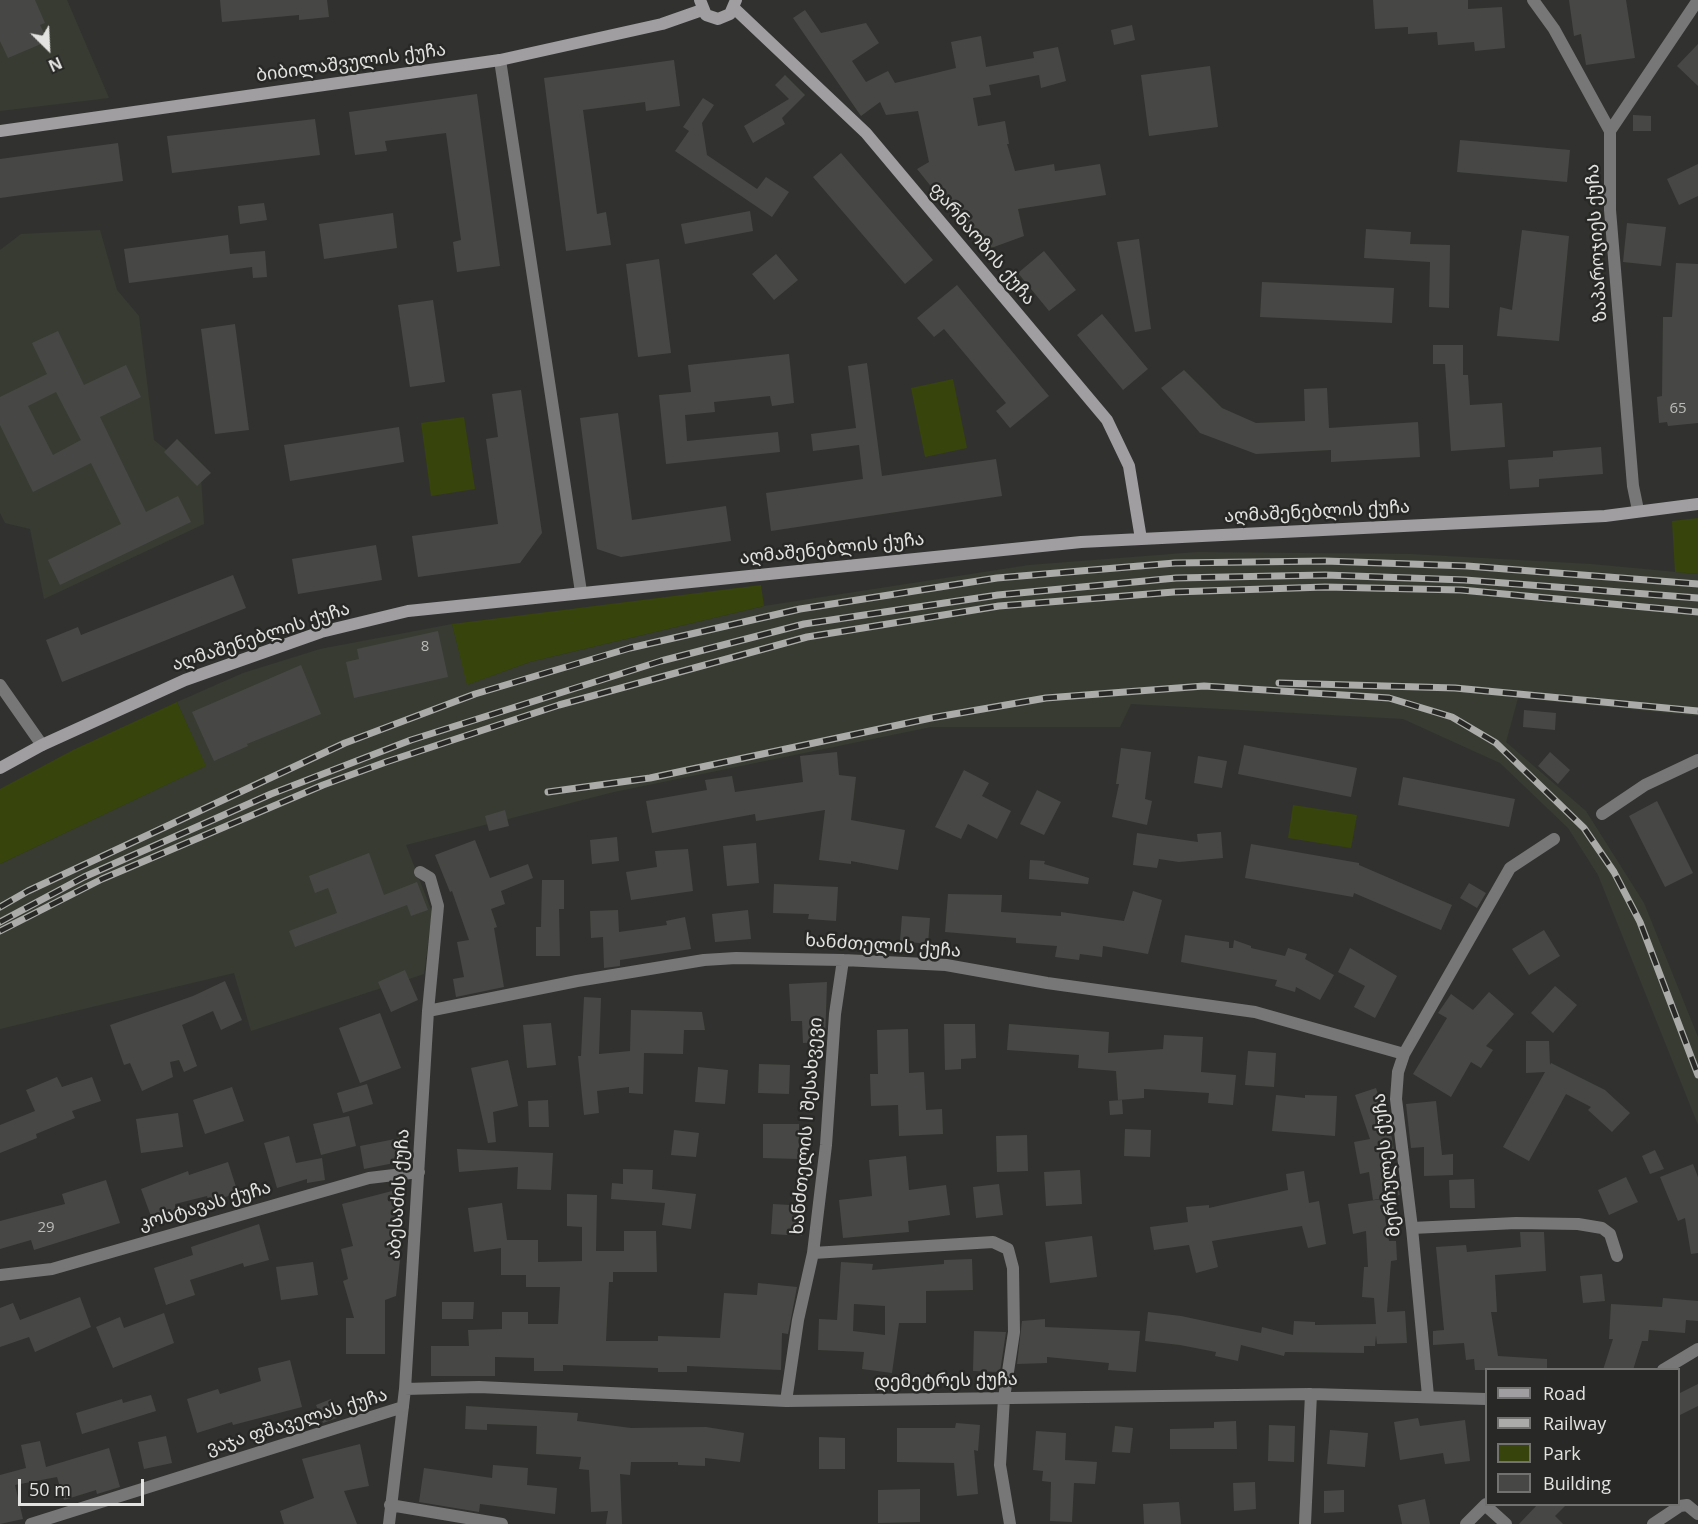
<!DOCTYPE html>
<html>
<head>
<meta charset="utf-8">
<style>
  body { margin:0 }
  #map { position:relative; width:1698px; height:1524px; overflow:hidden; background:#31322f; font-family:"Open Sans",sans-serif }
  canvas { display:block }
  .legend { position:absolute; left:1485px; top:1368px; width:195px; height:138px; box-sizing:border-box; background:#282926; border:2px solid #727370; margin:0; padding:8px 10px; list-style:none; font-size:18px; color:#e2e2e0 }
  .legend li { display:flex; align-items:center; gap:12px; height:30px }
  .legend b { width:30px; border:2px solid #727370 }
  .north { position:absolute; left:18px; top:18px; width:60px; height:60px; -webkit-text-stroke:4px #282926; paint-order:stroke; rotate:156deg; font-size:16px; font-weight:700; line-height:24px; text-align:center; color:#e2e2e0 }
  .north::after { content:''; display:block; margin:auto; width:21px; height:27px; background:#e2e2e0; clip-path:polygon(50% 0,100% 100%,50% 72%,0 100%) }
  .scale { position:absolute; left:18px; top:1479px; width:126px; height:27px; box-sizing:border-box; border:3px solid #e2e2e0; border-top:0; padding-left:8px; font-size:18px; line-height:21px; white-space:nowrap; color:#e2e2e0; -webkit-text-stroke:4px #282926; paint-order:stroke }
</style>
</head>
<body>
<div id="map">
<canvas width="1698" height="1524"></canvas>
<ul class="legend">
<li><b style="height:8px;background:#a09ea0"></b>Road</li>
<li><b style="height:8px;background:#abaca9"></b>Railway</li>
<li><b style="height:16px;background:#37440c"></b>Park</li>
<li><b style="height:16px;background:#474845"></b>Building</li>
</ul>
<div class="north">N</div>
<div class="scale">50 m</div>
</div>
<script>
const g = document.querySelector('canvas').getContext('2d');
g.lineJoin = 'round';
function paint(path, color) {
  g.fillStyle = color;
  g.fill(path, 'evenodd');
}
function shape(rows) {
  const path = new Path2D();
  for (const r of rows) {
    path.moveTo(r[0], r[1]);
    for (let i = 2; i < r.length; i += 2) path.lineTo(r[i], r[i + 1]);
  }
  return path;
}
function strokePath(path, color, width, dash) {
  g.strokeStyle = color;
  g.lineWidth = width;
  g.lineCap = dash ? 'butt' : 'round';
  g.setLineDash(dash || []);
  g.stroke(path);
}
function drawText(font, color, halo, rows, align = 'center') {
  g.font = font + ' "Open Sans","Noto Sans Georgian",sans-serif';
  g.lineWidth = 5;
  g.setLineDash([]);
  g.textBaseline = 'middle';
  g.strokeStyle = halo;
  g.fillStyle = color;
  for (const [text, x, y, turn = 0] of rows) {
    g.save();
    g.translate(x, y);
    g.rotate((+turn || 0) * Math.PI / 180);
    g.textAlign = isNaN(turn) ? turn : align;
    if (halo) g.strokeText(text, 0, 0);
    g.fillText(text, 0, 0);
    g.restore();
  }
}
paint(shape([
  [0,0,67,0,109,98,0,111],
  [100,230,117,290,139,316,154,440,201,478,204,524,44,599,30,529,5,523,0,513,0,250,21,234],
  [1197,552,1411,554,1591,564,1698,574,1698,716,1518,698,1506,742,1586,811,1644,903,1698,1037,1698,1125,1598,875,1568,828,1500,763,1403,719,1131,704,1120,727,931,727,614,792,406,845,432,912,424,974,251,1031,234,973,0,1029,0,864,205,766,177,702,243,673,320,649,452,624,468,684,530,662,764,606,1029,565]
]), '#383b32');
paint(shape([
  [953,379,967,448,925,457,911,388],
  [464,417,475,489,431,496,421,423],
  [1698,518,1698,574,1675,572,1672,521],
  [761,585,764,606,530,662,467,685,452,624],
  [177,702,206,766,0,864,0,789,73,750],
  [1293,805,1357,815,1351,848,1288,838]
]), '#37440c');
paint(shape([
  [0,0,35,0,45,23,40,25,48,41,8,58,0,41],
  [220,0,327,0,329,17,299,20,299,15,222,22],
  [1373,0,1468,0,1468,9,1502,7,1505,48,1475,51,1474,42,1438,45,1437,32,1408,34,1408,27,1375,29],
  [1569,0,1626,0,1635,58,1586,65,1581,34,1574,36],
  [805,10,821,33,866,23,879,43,852,61,866,82,888,71,895,83,956,68,951,42,981,36,986,67,1034,58,1033,52,1058,47,1066,81,1041,88,1039,75,989,85,991,95,973,98,978,126,1005,121,1009,144,1007,144,1015,171,1054,164,1055,171,1100,164,1106,195,1018,209,1024,236,983,251,917,169,929,162,918,111,886,115,880,102,861,116,793,18],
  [1132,25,1135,40,1114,45,1111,30],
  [1698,44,1698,86,1677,66],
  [674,60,680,106,646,111,645,102,583,110,597,214,606,212,611,245,566,251,544,78],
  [1210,66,1218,127,1149,136,1141,75],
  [785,75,805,95,782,118,785,124,753,143,744,126,789,99,775,85],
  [477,94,500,266,457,272,453,242,461,240,446,133,385,141,387,151,355,155,349,112],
  [703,98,714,105,702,123,707,155,757,189,766,177,789,192,772,217,675,151,689,131,683,127],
  [1633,115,1651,116,1651,131,1633,131],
  [315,119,320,155,172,173,167,136],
  [1460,140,1570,150,1567,182,1457,172],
  [118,143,123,181,0,198,0,159],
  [841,153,933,260,905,284,813,177],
  [1698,164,1698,196,1679,205,1667,179],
  [264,203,267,220,240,224,238,206],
  [750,211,753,231,685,244,681,224],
  [393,213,397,248,324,259,319,224],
  [1627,223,1666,227,1661,266,1623,262],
  [1366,229,1411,232,1410,244,1450,245,1449,308,1429,307,1430,262,1364,258],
  [1522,230,1569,236,1559,341,1497,336,1500,307,1512,310],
  [228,235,230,254,265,251,267,277,253,278,252,267,129,283,124,249],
  [1139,239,1151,329,1135,332,1117,242],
  [1044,251,1076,290,1049,311,1018,273],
  [776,254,798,280,774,300,752,274],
  [659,259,671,353,638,357,626,264],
  [1676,263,1698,264,1698,423,1668,426,1667,422,1659,423,1657,397,1662,396,1663,317,1672,317],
  [1262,282,1394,288,1392,323,1260,317],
  [957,285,1049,396,1010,428,996,411,1006,403,944,329,934,337,917,318],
  [433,300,445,382,410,387,398,305],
  [1102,314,1148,369,1123,390,1077,335],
  [235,324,249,430,215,434,201,329],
  [58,331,84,385,126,365,141,397,100,417,146,512,178,496,191,522,60,585,48,560,121,524,91,463,33,492,0,425,0,397,47,374,32,343],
  [56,392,81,440,53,455,28,406],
  [1433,345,1463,345,1463,375,1468,375,1470,405,1502,403,1505,447,1451,451,1445,364,1433,364],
  [789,354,794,403,772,406,770,396,714,402,715,412,685,415,687,441,778,432,780,452,666,464,659,395,691,392,688,365],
  [867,363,882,476,996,459,1002,496,771,531,766,493,863,479,859,445,813,451,811,434,856,428,848,366],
  [1184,370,1222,408,1256,423,1305,421,1304,389,1327,388,1329,428,1418,422,1420,457,1331,462,1331,450,1256,454,1200,433,1161,388],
  [521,390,542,533,520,563,418,577,412,536,498,524,486,439,498,437,492,394],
  [618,413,632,520,726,506,731,541,621,557,597,549,580,418],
  [399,427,404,462,290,481,284,445],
  [177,439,211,473,197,486,164,452],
  [1601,447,1603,474,1539,479,1539,487,1510,489,1508,460,1553,457,1553,451],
  [376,545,382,580,298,594,292,559],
  [233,575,246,608,62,682,46,640,78,627,81,635],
  [438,631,448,677,354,698,346,662,359,659,357,649],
  [301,665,321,714,247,744,248,746,214,761,192,712],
  [1524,710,1556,713,1555,730,1523,727],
  [1244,745,1357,768,1351,797,1238,774],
  [1121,748,1151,752,1145,799,1152,801,1147,825,1112,817,1119,784,1116,784],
  [837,752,839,775,856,777,851,820,905,830,898,870,851,861,851,864,819,860,825,810,756,821,755,814,652,833,646,801,707,790,705,780,732,776,735,792,803,782,800,756],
  [1550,752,1570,770,1558,784,1538,766],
  [1198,756,1227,761,1222,788,1194,783],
  [964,770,989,783,982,796,1011,811,997,839,968,824,961,839,935,827],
  [1403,777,1515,799,1509,827,1398,805],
  [1037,790,1061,802,1044,835,1020,824],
  [1657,801,1693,873,1665,887,1629,816],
  [505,810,509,826,489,831,485,816],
  [1221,832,1223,858,1179,862,1159,859,1157,868,1133,865,1137,833,1198,842,1197,834],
  [617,837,619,861,592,864,590,840],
  [475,840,490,878,528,864,533,878,501,891,505,904,491,909,497,927,494,928,504,987,456,997,453,979,464,977,457,942,469,940,452,891,450,892,435,855],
  [756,843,759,883,727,886,723,846],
  [1251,844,1359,863,1359,865,1452,905,1441,930,1354,893,1353,897,1245,878],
  [688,849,693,891,631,900,626,872,657,867,655,851],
  [369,853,384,895,417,882,428,910,411,916,407,905,295,947,289,931,337,913,328,888,315,893,309,876],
  [1030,860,1045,861,1044,864,1089,878,1088,884,1029,879],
  [542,880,564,880,564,909,559,909,560,956,536,956,536,927,541,927],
  [1469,883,1486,893,1477,908,1460,898],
  [774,884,838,887,836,921,808,919,809,914,773,913],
  [1133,891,1162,900,1148,954,1103,946,1102,957,1080,954,1079,960,1055,957,1057,946,1016,943,1016,938,945,932,948,894,1002,895,1001,912,1061,916,1061,912,1124,921],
  [618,910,619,932,667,925,666,921,685,917,691,949,620,960,620,966,604,968,603,937,591,938,590,911],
  [748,910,751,939,715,942,712,914],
  [902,916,930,918,928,944,900,941],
  [1544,930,1560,956,1529,975,1512,949],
  [1185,935,1229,942,1229,948,1233,948,1234,940,1251,946,1251,948,1285,956,1288,948,1307,954,1305,959,1334,975,1320,1000,1296,987,1295,992,1275,986,1277,980,1181,962],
  [1350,948,1397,976,1375,1018,1354,1007,1365,986,1338,972],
  [405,970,418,1000,391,1012,378,982],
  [225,981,242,1020,221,1030,213,1011,182,1025,197,1066,184,1072,179,1060,170,1062,173,1077,142,1091,130,1063,124,1065,110,1025,193,996],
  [827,982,825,1042,803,1043,802,1021,791,1021,789,984],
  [1555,986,1577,1005,1553,1033,1531,1013],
  [1489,992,1514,1014,1486,1046,1493,1050,1481,1068,1471,1062,1451,1097,1413,1074,1447,1018,1438,1013,1451,994,1473,1010],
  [584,997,601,998,599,1054,630,1051,631,1010,702,1012,705,1030,684,1030,683,1054,644,1053,643,1094,629,1093,629,1087,597,1091,599,1113,584,1115,578,1056,581,1056],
  [380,1013,401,1068,360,1083,339,1028],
  [551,1023,556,1065,527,1068,523,1025],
  [944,1024,975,1024,976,1058,961,1059,961,1069,945,1070],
  [1009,1024,1109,1032,1108,1053,1163,1049,1164,1035,1203,1037,1201,1072,1236,1075,1233,1105,1208,1103,1209,1093,1144,1089,1144,1098,1118,1100,1116,1071,1078,1068,1079,1055,1007,1050],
  [908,1029,909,1073,924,1072,926,1110,942,1109,943,1134,899,1136,898,1105,871,1106,870,1074,878,1074,877,1030],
  [1526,1041,1549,1041,1550,1065,1551,1063,1605,1090,1630,1113,1612,1132,1588,1110,1591,1107,1566,1094,1529,1161,1503,1147,1545,1072,1526,1073],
  [1248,1051,1276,1053,1274,1087,1245,1085],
  [508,1060,518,1106,493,1112,496,1142,488,1143,471,1068],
  [759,1064,790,1065,789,1094,758,1093],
  [698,1067,728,1070,725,1104,695,1102],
  [57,1077,62,1087,92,1077,101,1101,72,1111,75,1118,36,1134,37,1138,0,1153,0,1125,35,1111,26,1090],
  [367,1084,373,1104,343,1113,337,1093],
  [232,1087,244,1121,205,1134,193,1100],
  [1376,1088,1392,1138,1394,1150,1390,1151,1400,1195,1373,1200,1369,1172,1360,1174,1354,1142,1370,1139,1355,1095],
  [1276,1095,1305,1098,1305,1095,1337,1096,1335,1136,1272,1131],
  [548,1100,549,1127,529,1127,528,1101],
  [1122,1100,1123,1114,1110,1115,1109,1101],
  [1436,1101,1442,1155,1453,1154,1453,1175,1424,1176,1424,1147,1411,1148,1406,1104],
  [178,1113,183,1147,141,1153,136,1119],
  [349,1116,356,1146,321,1155,313,1124],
  [763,1124,799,1124,799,1159,763,1158],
  [1125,1129,1151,1130,1150,1157,1124,1156],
  [674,1130,699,1133,696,1157,671,1155],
  [1027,1135,1028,1171,997,1172,996,1136],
  [289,1136,296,1163,322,1158,325,1180,307,1183,307,1179,277,1188,264,1143],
  [405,1137,409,1160,364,1169,360,1146],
  [457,1149,553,1153,551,1190,517,1189,518,1167,459,1172],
  [1655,1150,1664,1169,1650,1174,1642,1156],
  [906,1156,909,1190,946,1185,950,1215,908,1221,909,1232,843,1238,839,1200,872,1196,869,1160],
  [228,1162,238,1193,209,1202,207,1196,175,1204,177,1209,152,1219,141,1189,188,1171,189,1175],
  [1693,1164,1698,1177,1698,1253,1691,1254,1685,1218,1678,1221,1660,1177],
  [623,1169,653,1170,652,1189,696,1194,691,1229,662,1225,665,1203,611,1199,612,1183,623,1184],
  [1080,1170,1082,1204,1046,1206,1044,1172],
  [1304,1171,1309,1203,1319,1201,1326,1244,1308,1248,1302,1226,1212,1241,1218,1267,1196,1273,1189,1245,1154,1250,1150,1227,1188,1222,1186,1207,1209,1205,1209,1208,1288,1190,1286,1174],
  [1626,1177,1638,1202,1609,1215,1598,1190],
  [1474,1179,1475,1208,1450,1208,1449,1180],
  [106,1180,120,1223,34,1250,31,1240,0,1249,0,1221,65,1204,62,1194],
  [999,1184,1003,1215,976,1218,973,1187],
  [392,1191,403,1232,396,1296,385,1300,385,1354,346,1354,346,1318,354,1318,343,1281,348,1279,341,1249,353,1246,342,1204],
  [567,1194,597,1195,596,1251,624,1251,624,1231,656,1231,657,1272,613,1272,613,1282,609,1282,606,1341,658,1341,658,1336,720,1338,724,1293,757,1295,758,1283,797,1287,788,1334,782,1333,781,1370,687,1366,687,1372,658,1372,658,1368,563,1365,563,1371,534,1371,534,1358,495,1357,495,1376,431,1376,431,1346,469,1346,468,1330,502,1329,502,1312,528,1312,528,1324,558,1324,560,1287,526,1287,526,1275,501,1275,501,1248,474,1252,468,1208,502,1203,507,1240,538,1240,538,1262,582,1261,582,1227,567,1226],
  [1382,1199,1389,1241,1396,1241,1397,1260,1391,1261,1387,1312,1405,1311,1407,1343,1377,1344,1376,1335,1375,1346,1364,1346,1364,1353,1285,1352,1284,1356,1241,1345,1238,1361,1215,1356,1216,1352,1180,1345,1145,1341,1148,1312,1181,1316,1261,1333,1262,1327,1293,1335,1294,1321,1315,1322,1315,1325,1376,1324,1374,1298,1362,1297,1364,1267,1368,1267,1366,1231,1353,1234,1348,1204],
  [773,1204,806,1206,802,1236,771,1234],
  [259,1224,269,1260,244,1267,243,1263,190,1280,195,1295,166,1305,154,1268,193,1255,191,1247],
  [1520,1232,1544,1232,1546,1271,1495,1275,1497,1312,1491,1312,1498,1356,1547,1359,1547,1370,1475,1370,1474,1359,1466,1360,1464,1343,1433,1345,1433,1331,1444,1330,1436,1247,1466,1245,1467,1252,1521,1247],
  [1092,1236,1097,1277,1050,1283,1045,1242],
  [972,1259,973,1290,926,1291,926,1323,899,1323,892,1373,862,1369,864,1352,818,1350,819,1319,837,1320,841,1262,873,1264,872,1270,944,1264,944,1260],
  [854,1304,885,1306,885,1335,853,1331],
  [313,1262,318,1295,281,1300,276,1267],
  [1602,1274,1605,1301,1583,1303,1580,1276],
  [80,1297,91,1327,35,1352,29,1337,0,1347,0,1308,13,1303,20,1320],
  [1663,1298,1698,1301,1698,1321,1686,1320,1685,1333,1649,1330,1648,1341,1642,1341,1633,1370,1603,1370,1613,1339,1609,1339,1611,1304,1662,1307],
  [442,1302,474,1302,473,1319,442,1319],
  [164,1313,174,1343,113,1368,96,1327,120,1317,124,1328],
  [1045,1319,1045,1327,1140,1331,1136,1372,1108,1370,1109,1363,1047,1357,1047,1363,1017,1364,1022,1321],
  [974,1331,1006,1332,1000,1372,973,1371],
  [290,1360,302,1407,233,1425,232,1422,197,1433,187,1399,218,1389,220,1394,261,1381,258,1368],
  [1698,1384,1698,1406,1678,1416,1678,1394],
  [151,1395,156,1411,82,1434,76,1413,122,1399,123,1403],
  [331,1399,337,1418,323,1423,316,1405],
  [466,1406,578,1413,577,1421,631,1428,706,1427,744,1433,740,1462,705,1458,705,1466,678,1465,678,1462,631,1462,630,1475,620,1474,622,1524,606,1524,608,1511,591,1512,589,1470,579,1469,581,1457,536,1454,537,1426,487,1424,487,1430,465,1429],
  [1418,1418,1420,1426,1465,1420,1470,1461,1445,1464,1443,1453,1400,1460,1394,1422],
  [1236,1421,1237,1449,1170,1449,1170,1429,1214,1428,1214,1422],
  [956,1423,980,1425,978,1451,974,1450,978,1494,957,1496,954,1463,897,1462,897,1428,955,1428],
  [1269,1425,1295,1426,1294,1462,1268,1461],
  [1115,1426,1133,1428,1130,1453,1112,1452],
  [1330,1430,1368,1433,1365,1467,1327,1464],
  [1036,1431,1066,1433,1065,1460,1097,1462,1095,1484,1074,1483,1072,1522,1050,1521,1051,1482,1042,1481,1043,1471,1033,1470],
  [166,1436,172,1463,144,1469,138,1442],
  [819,1437,845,1438,845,1469,819,1469],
  [40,1441,46,1467,109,1448,120,1487,97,1494,96,1490,64,1500,57,1477,15,1485,23,1519,0,1524,0,1475,26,1468,21,1445],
  [360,1444,369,1486,344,1491,357,1524,284,1524,280,1511,314,1498,302,1459],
  [493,1465,528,1468,527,1485,557,1488,555,1514,480,1504,479,1512,419,1502,424,1468,492,1478],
  [1255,1482,1256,1509,1234,1511,1233,1483],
  [920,1489,920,1522,878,1523,878,1490],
  [1344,1490,1344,1512,1324,1513,1324,1491],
  [1425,1499,1430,1524,1402,1524,1398,1505],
  [1179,1502,1181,1524,1144,1524,1143,1504],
  [1538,1504,1567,1504,1555,1516,1563,1524,1519,1524]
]), '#474845');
strokePath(shape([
  [1533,0,1554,29,1610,131],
  [500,60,581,592],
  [1638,510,1633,486,1610,210,1610,131,1698,0],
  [0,685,42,745],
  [1602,814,1645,785,1698,760],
  [428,1011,577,981,704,960,736,958,843,960,946,965,1047,983,1255,1012,1404,1054],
  [1412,1228,1516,1223,1578,1224,1602,1228,1610,1234,1617,1256],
  [813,1253,993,1242,1008,1249,1013,1268,1014,1332,1004,1398,1000,1465,1010,1524],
  [0,1275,52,1269,369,1178,419,1172],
  [1663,1370,1698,1349],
  [405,1389,479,1387,786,1401,1311,1394,1486,1399],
  [1428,1396,1412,1228,1396,1099,1398,1072,1404,1054,1510,868,1554,839],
  [786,1401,798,1320,813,1253,826,1145,835,1014,843,960],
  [390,1505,502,1524],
  [1485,1505,1506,1524],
  [31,1524,403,1407],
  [389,1524,405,1389,428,1011,438,906,430,878,420,872],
  [1305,1524,1311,1394],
  [1466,1524,1486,1504],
  [1653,1524,1680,1506,1687,1505,1698,1514]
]), '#787778', 12);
strokePath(shape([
  [700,0,706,15,718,19,730,14,736,0],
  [735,9,866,133,1107,420,1129,466,1141,539],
  [0,131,500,60,662,24,702,10],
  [0,768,42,745,185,680,321,632,408,611,1081,542,1605,516,1698,504]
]), '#a09ea0', 12);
const rail = shape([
  [1279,683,1455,688,1698,711],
  [548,792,650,778,931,718,1046,698,1204,686,1389,698,1452,717,1496,743,1584,828,1614,872,1640,922,1698,1075],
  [0,907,28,891,345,743,475,694,630,648,800,609,997,578,1175,563,1325,561,1467,566,1698,584],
  [0,922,84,877,271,794,411,740,661,661,804,624,998,595,1176,578,1325,575,1465,580,1698,598],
  [0,931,102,879,323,785,386,762,559,705,807,637,999,606,1174,592,1325,587,1461,590,1698,612]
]);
strokePath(rail, '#abaca9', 7);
strokePath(rail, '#282926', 4.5, [14]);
drawText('15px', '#bbbcb9', null, [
  ["65",1678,409],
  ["8",425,647],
  ["29",46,1228]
]);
drawText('18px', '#e2e2e0', '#282926', [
  ["ბიბილაშვულის ქუჩა",351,63,-8],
  ["ზაპაროჯიეს ქუჩა",1597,243,-93],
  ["ფარნაოზის ქუჩა",982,244,50],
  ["აღმაშენებლის ქუჩა",1317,512,-3],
  ["აღმაშენებლის ქუჩა",832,549,-6],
  ["აღმაშენებლის ქუჩა",261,637,-18],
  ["ხანძთელის ქუჩა",883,946,4],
  ["ხანძთელის I შესახვევი",807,1126,-85],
  ["მერჩულეს ქუჩა",1387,1165,-96],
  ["აბესაძის ქუჩა",399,1194,-86],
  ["კოსტავას ქუჩა",205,1206,-16],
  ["დემეტრეს ქუჩა",946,1381,-1],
  ["ვაჯა ფშაველას ქუჩა",297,1422,-17]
]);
</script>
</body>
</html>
